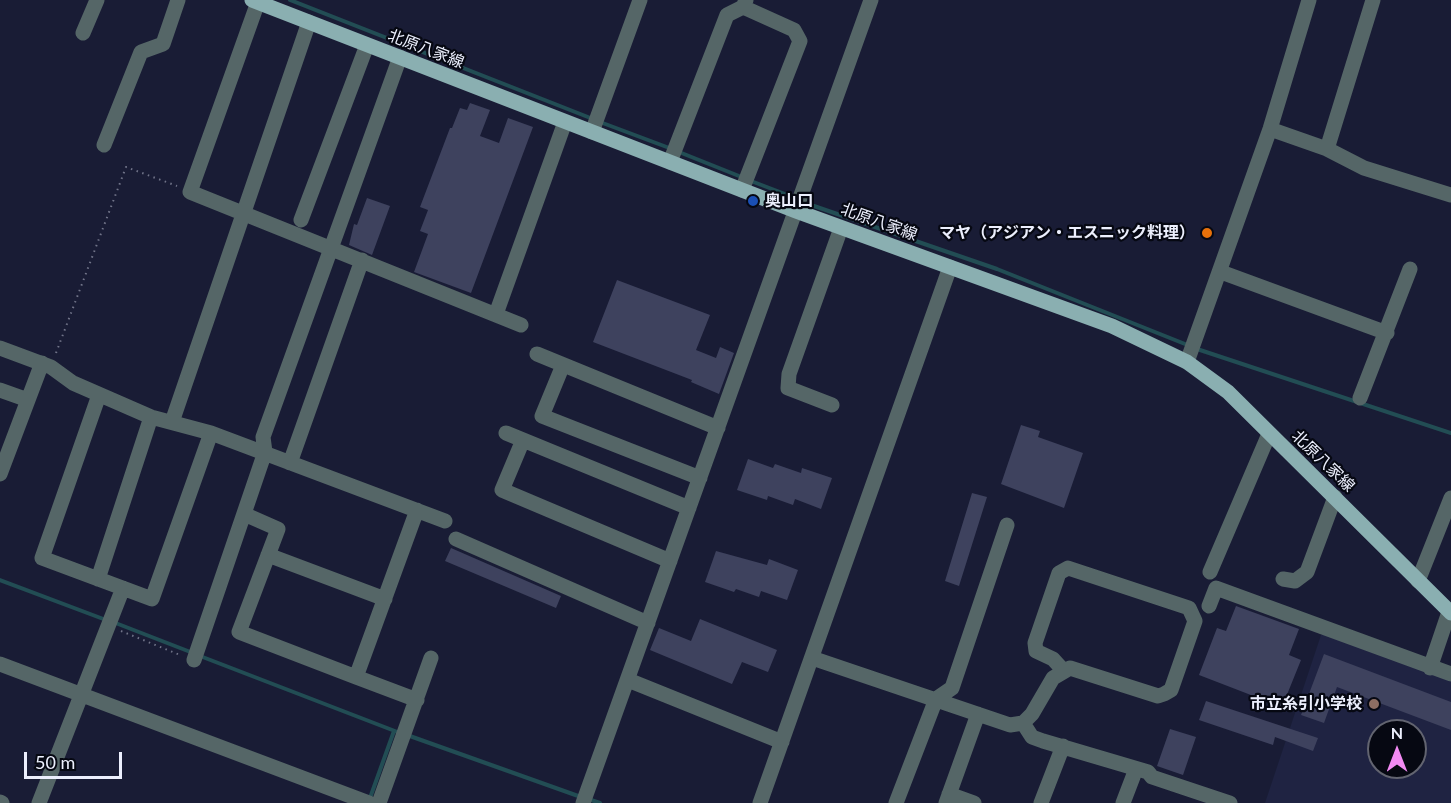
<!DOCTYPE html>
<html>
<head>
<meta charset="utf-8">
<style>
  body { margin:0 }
  #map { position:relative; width:1451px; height:803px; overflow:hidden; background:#191c35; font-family:Lato,sans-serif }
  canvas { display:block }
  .north { position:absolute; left:1367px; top:719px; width:60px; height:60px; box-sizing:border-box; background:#060812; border:2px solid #626470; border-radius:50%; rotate:0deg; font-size:16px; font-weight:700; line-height:24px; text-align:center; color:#eceffd }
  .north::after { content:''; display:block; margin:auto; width:21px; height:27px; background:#f28af3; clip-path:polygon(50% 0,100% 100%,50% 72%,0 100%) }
  .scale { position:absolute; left:24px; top:752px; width:98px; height:27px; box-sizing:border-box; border:3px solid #eceffd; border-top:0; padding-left:8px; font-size:18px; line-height:21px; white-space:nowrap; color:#eceffd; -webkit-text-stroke:4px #060812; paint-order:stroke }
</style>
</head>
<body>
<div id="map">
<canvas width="1451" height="803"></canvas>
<div class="north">N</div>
<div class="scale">50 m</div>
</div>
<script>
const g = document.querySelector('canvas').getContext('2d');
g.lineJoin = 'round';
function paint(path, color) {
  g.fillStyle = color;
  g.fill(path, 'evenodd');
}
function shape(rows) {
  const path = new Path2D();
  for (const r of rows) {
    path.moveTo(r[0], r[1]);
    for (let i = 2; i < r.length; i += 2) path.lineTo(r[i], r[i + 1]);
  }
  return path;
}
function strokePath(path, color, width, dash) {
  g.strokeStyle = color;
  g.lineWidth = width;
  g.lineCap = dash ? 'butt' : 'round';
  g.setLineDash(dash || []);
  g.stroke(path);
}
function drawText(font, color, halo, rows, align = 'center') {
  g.font = font + ' Lato,"Noto Sans JP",sans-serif';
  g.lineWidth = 4.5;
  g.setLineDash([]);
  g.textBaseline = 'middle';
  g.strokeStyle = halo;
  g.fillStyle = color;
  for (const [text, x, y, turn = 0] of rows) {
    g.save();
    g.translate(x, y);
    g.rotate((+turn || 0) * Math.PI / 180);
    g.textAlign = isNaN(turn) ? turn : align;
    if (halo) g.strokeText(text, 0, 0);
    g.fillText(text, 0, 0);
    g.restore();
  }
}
paint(shape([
  [1327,632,1451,678,1451,803,1265,803,1321,635],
  [1379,731,1415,731,1415,767,1379,767]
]), '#1f2342');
strokePath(shape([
  [290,0,593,119],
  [600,122,672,149],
  [679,152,744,178],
  [751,181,785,194],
  [814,206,997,269,1190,346],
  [1197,349,1451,433],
  [0,580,106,620],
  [113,622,193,653],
  [200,656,400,733],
  [407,735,581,797],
  [370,798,394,731],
  [588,799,600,803]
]), '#224d54', 4);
paint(shape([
  [470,103,490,110,480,136,499,143,508,118,533,127,471,293,414,272,428,234,420,231,428,210,420,207,450,128,452,128,460,108,467,110],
  [367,198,390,206,372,255,349,245,354,224,357,225],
  [617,280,710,315,696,350,716,358,720,347,734,353,719,394,691,382,692,380,593,342],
  [1021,425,1040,431,1038,437,1083,453,1064,508,1001,484],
  [748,459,773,468,775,464,801,473,802,468,832,478,821,509,795,499,793,505,768,496,767,500,737,490],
  [972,493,987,497,959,586,945,581],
  [451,548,561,596,556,608,445,561],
  [716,551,767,565,769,559,798,570,787,600,761,591,759,597,736,589,734,592,705,582],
  [1236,606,1299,629,1289,655,1301,660,1282,707,1199,675,1217,628,1226,631],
  [700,619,777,650,768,672,742,662,732,684,650,650,659,628,691,641],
  [1324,654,1451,702,1451,730,1337,687,1324,723,1301,715],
  [1206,701,1318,738,1313,751,1275,737,1273,745,1199,720],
  [1170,729,1196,737,1183,775,1157,766]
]), '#3e425e');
strokePath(shape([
  [56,353,126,167,177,186],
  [121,631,180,655]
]), '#717489', 2, [1.5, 4.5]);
strokePath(shape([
  [258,2,190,192,521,325],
  [83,33,97,0],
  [1270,129,1327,149,1364,168,1451,195],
  [592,132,640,0],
  [104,145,141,52,163,44,178,0],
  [1327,149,1373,0],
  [670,162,727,15,743,7,746,0],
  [742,190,800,41,794,30,743,7],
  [301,220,367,45],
  [1221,272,1387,333],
  [496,314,565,122],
  [0,348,51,367,73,383,151,417,211,433,445,521],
  [537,354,718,428],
  [1187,362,1270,129,1309,0],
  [563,365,542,416,700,478],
  [0,390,28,400],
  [99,395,42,558,152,599,211,433],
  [1360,398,1410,269],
  [832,405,788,388,789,374,841,228],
  [172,422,309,22],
  [506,433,689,508],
  [523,440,502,490,670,561],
  [290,463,362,260],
  [0,474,42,363],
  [244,514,278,529,239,632,356,677],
  [456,539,648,623],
  [268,555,385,599],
  [1210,572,1269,434],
  [98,579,151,417],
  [1283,579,1295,581,1307,572,1335,497],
  [1418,581,1451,498],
  [1209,606,1216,588,1451,674],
  [812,658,1010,725,1023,723,1032,714,1053,678,1070,668,1158,696,1164,694,1171,690,1195,621,1189,608,1068,568,1059,573,1035,643,1036,651,1053,659,1063,670],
  [194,660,265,452,263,437,400,57],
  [0,664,369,803],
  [1430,668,1449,612],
  [628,680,782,742],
  [417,700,356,677,417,510],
  [1023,723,1032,737,1043,741,1148,772,1152,777,1230,803],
  [949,794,974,803],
  [0,802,2,803],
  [39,803,123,588],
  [379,803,431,658],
  [583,803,871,0],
  [760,803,950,267],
  [896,803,936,699,952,688,1007,525],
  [946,803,978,714],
  [1041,803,1063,746],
  [1123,803,1136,769]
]), '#556667', 15);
strokePath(shape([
  [252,0,796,211,1112,326,1187,362,1228,392,1451,613]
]), '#8aafb1', 15);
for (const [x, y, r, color] of [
  [753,201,6,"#1a4fb4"],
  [1207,233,6,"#e8710a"],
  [1374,704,6,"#8d6e63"]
]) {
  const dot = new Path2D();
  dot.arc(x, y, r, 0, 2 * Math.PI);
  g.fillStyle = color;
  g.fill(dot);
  strokePath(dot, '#060812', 2);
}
drawText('16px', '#eceffd', '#060812', [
  ["北原八家線",426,49,21],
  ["北原八家線",879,222,20],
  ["北原八家線",1323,461,44]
]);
drawText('bold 16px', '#eceffd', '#060812', [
  ["奥山口",765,201,"left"],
  ["マヤ（アジアン・エスニック料理）",1195,233],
  ["市立糸引小学校",1362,704]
], 'right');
</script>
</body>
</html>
